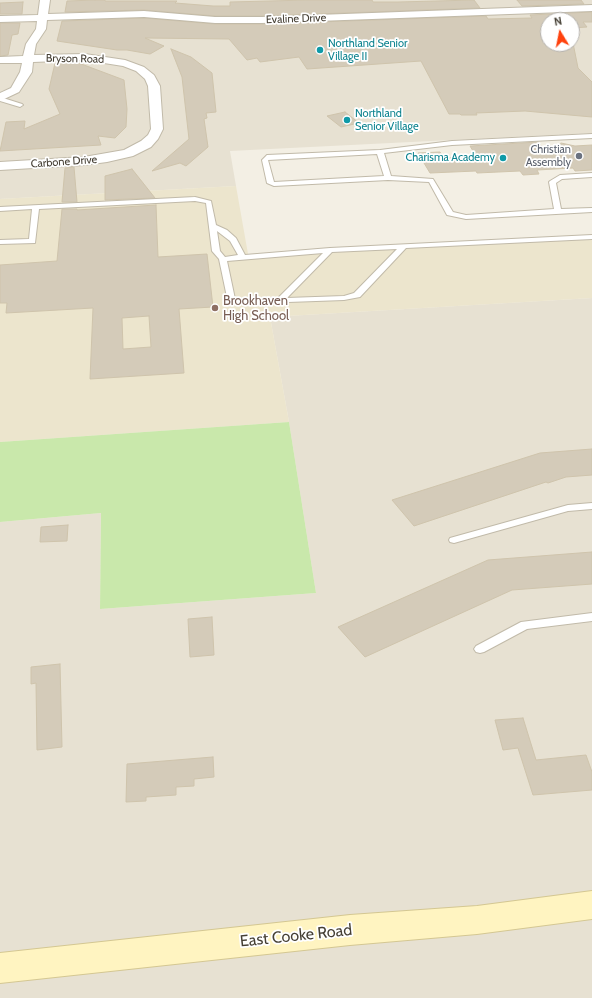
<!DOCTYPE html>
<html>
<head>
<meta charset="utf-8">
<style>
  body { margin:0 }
  #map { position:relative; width:592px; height:998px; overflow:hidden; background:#f3efe4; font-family:Cabin,sans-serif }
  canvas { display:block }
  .north { position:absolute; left:540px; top:12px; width:40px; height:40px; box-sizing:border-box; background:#fff; border:1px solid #b5b2ae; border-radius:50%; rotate:350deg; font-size:11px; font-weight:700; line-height:16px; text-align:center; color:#453f34 }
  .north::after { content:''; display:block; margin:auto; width:14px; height:18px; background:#ff420e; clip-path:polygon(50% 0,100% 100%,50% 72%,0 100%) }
</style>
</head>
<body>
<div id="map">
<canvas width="592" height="998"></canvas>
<div class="north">N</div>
</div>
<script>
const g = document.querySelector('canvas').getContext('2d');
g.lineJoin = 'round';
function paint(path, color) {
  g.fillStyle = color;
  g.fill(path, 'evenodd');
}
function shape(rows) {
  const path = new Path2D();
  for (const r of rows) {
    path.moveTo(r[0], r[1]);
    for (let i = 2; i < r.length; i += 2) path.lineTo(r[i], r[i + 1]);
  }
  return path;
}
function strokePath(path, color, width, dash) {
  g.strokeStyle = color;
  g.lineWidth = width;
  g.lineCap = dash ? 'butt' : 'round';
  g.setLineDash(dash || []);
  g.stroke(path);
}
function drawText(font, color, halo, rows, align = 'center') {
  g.font = font + ' Cabin,sans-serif';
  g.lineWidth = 3.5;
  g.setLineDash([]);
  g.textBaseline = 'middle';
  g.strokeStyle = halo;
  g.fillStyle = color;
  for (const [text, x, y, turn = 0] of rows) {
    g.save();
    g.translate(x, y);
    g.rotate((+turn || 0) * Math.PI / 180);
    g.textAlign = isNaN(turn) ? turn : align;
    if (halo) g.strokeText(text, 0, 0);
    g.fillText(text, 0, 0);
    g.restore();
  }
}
paint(shape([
  [0,0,592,0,592,133,230,151,236,186,0,199],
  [548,20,572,20,572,44,548,44],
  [592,298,592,998,0,998,0,522,101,513,100,609,316,593,289,422,270,317]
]), '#e7e1d2');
paint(shape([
  [236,186,248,254,592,239,592,298,270,317,289,422,0,442,0,199]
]), '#ece5cd');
paint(shape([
  [289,422,316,593,100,609,101,513,0,522,0,442]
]), '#c9e8ab');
const building = shape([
  [95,0,105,0,105,1,177,1,175,3,213,6,230,6,230,2,308,0,372,0,373,2,398,2,474,0,480,8,262,16,215,16,144,10,65,12,67,1,95,0],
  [517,0,581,0,584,4,522,6,517,0],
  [23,2,22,14,0,14,0,3,23,2],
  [592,12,592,22,583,22,587,27,572,28,572,20,548,20,548,44,572,44,572,38,578,68,592,82,592,117,525,111,476,113,477,115,461,115,460,114,449,114,421,61,307,69,299,57,260,62,257,58,247,60,229,39,145,38,164,46,150,54,127,50,117,50,57,41,62,21,144,18,215,24,262,24,486,16,488,19,532,18,530,15,592,12],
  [0,23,20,23,18,34,12,35,8,55,0,56,0,23],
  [171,49,191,57,212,73,216,112,206,113,207,118,204,119,208,147,186,166,180,163,152,171,189,139,182,77,171,49],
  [76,62,124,80,127,109,126,127,115,138,98,136,101,145,0,151,6,122,25,121,24,129,60,114,49,89,55,63,76,62],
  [345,112,359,123,341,127,327,116,345,112],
  [538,142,544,149,550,146,555,147,561,143,575,146,592,145,592,170,575,171,573,168,537,170,539,174,523,175,520,171,477,173,476,171,430,173,418,153,440,152,444,158,476,156,470,146,538,142],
  [74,167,77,202,62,202,65,168,74,167],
  [132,169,155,198,105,200,105,176,132,169],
  [156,205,158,257,207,254,213,307,179,309,184,373,90,379,93,308,6,313,7,303,0,303,0,265,57,261,62,209,77,209,77,210,156,205],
  [149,316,151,347,123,349,122,318,149,316],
  [592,449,592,475,566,477,548,483,546,482,414,526,392,500,540,453,592,449],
  [68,525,67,541,40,542,41,527,68,525],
  [592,552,592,584,512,590,365,657,338,627,488,560,592,552],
  [212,617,214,655,190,657,188,619,212,617],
  [60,664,62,747,37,750,36,683,31,684,31,667,60,664],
  [523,718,536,760,586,755,592,772,592,790,533,795,518,748,503,750,495,720,523,718],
  [213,757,214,777,194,779,194,786,176,787,176,795,146,797,146,801,126,802,127,764,213,757]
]);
paint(building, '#d4cbb9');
strokePath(building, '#cfc4ac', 1);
const service = shape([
  [0,97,22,104,23,105,20,107,0,101,0,97],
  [592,134,592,138,452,145,384,153,391,176,433,179,453,212,466,215,554,209,549,182,550,181,560,175,592,173,592,177,562,179,556,183,561,209,592,208,592,212,466,219,447,215,429,182,388,180,274,186,267,183,262,160,267,155,380,150,452,141,592,134],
  [377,154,384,176,274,182,268,160,377,154],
  [195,197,211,201,216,225,227,230,236,238,245,255,330,248,592,235,592,239,406,248,360,297,344,300,232,304,228,302,219,259,212,251,206,203,195,201,39,209,35,243,0,244,0,240,29,239,32,209,0,211,0,207,195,197],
  [217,231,230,241,238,255,225,257,220,251,217,231],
  [397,249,354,293,344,296,287,298,332,252,397,249],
  [323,253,278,298,235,299,227,261,323,253],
  [592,503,592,509,568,511,454,543,450,542,449,540,450,538,568,505,592,503],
  [592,613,592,621,527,629,484,652,480,653,476,652,474,649,476,646,521,622,592,613]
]);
const minor = shape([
  [40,0,50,0,48,14,144,11,215,17,262,17,592,5,592,11,262,23,215,23,144,17,47,20,46,29,36,44,34,55,85,54,125,60,144,67,154,75,160,86,163,129,158,139,151,147,133,156,107,162,84,165,0,170,0,162,84,157,124,150,141,141,148,135,151,129,148,86,145,79,136,71,123,66,85,60,33,62,32,72,19,92,0,101,0,93,11,88,20,72,22,63,0,63,0,57,23,56,26,44,36,29,37,21,0,22,0,16,38,15,40,0]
]);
const secondary = shape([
  [592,891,592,919,477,934,350,945,0,983,0,953,350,915,477,906,592,891]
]);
strokePath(service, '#c1baa9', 2);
strokePath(minor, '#c1baa9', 2);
strokePath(secondary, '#d4c792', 2);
paint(service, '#fff');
paint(minor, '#fff');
paint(secondary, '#fff4c1');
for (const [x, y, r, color] of [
  [320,50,4,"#0f9aa8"],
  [347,120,4,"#0f9aa8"],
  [579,156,4,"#6b7280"],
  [503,158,4,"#0f9aa8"],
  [215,308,4,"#8d6e63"]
]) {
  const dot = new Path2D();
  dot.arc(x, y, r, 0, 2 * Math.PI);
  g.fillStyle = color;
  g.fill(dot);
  strokePath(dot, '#fff', 1.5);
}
drawText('11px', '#453f34', '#fff', [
  ["Evaline Drive",296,19,-2],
  ["Bryson Road",75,59,1],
  ["Carbone Drive",64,162,-4]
]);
drawText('11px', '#0d838f', '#fff', [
  ["Northland Senior",328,44],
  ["Village II",328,57],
  ["Northland",355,114],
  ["Senior Village",355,127],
  ["Charisma Academy",495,158,"right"]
], 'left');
drawText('11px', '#5b616d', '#fff', [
  ["Christian",571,150],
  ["Assembly",571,163]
], 'right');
drawText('13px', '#785e54', '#fff', [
  ["Brookhaven",223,301],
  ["High School",223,316]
], 'left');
drawText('16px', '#453f34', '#fff', [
  ["East Cooke Road",296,936,-6]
]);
</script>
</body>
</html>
